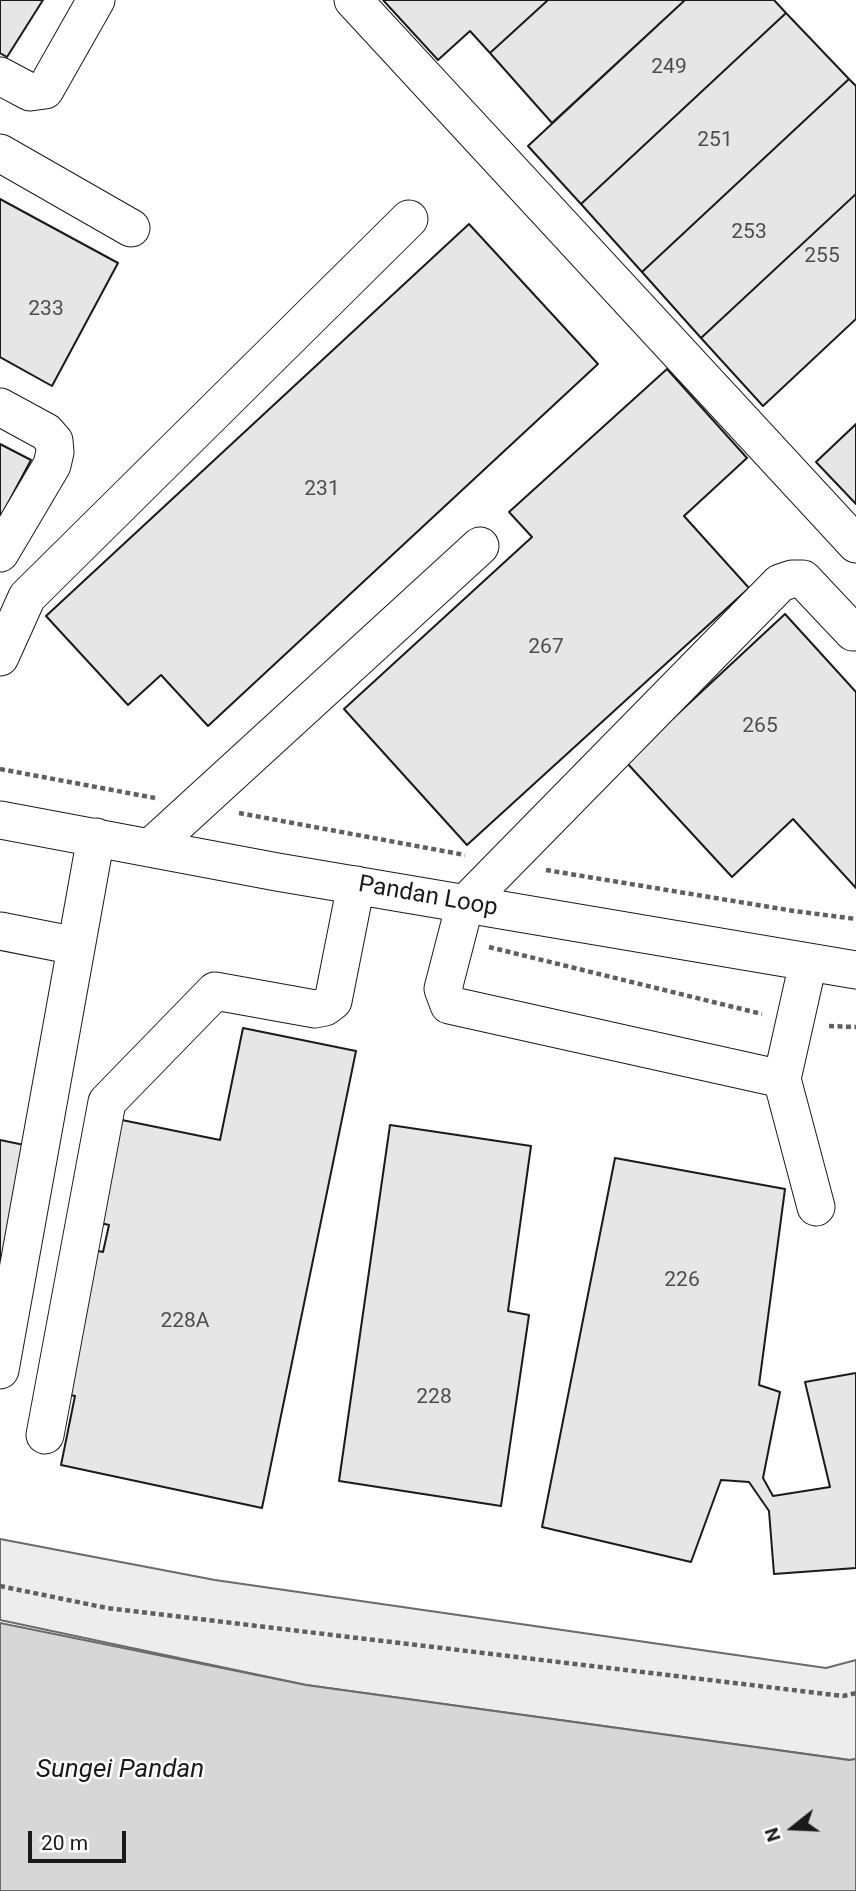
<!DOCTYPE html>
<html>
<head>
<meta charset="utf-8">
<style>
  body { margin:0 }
  #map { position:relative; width:856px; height:1891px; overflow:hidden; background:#fff; font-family:Roboto,sans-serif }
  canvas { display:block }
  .north { position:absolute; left:758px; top:1793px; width:70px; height:70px; -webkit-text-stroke:5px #fff; paint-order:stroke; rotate:252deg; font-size:19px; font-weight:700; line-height:28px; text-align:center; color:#1a1a1a }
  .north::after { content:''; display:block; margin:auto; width:24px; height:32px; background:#1a1a1a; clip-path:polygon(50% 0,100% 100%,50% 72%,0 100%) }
  .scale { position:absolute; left:28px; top:1831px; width:98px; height:32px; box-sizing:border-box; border:4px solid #1a1a1a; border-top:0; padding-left:9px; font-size:21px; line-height:24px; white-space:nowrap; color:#1a1a1a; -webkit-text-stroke:5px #fff; paint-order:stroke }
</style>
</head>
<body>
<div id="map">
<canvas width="856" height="1891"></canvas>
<div class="north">N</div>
<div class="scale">20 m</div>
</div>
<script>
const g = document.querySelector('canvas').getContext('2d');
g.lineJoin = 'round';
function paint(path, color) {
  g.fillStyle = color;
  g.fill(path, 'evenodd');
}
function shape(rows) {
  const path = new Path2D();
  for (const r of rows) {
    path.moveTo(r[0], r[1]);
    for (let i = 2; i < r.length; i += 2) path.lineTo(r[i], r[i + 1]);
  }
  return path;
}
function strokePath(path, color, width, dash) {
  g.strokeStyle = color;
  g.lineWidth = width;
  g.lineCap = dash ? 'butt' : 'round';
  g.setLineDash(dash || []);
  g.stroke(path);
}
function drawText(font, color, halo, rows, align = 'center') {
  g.font = font + ' Roboto,sans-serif';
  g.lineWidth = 5;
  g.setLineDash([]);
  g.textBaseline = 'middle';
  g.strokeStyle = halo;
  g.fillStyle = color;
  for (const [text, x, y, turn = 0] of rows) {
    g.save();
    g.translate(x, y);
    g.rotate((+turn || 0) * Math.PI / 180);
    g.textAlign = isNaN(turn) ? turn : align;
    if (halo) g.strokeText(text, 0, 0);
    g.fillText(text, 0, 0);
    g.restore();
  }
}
const built = shape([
  [0,1539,215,1580,826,1668,856,1660,856,1759,850,1760,306,1685,0,1620,0,1539]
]);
paint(built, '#ededed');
strokePath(built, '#6a6a6a', 2);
const water = shape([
  [0,1623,306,1685,849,1760,856,1759,856,1891,0,1891,0,1623]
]);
paint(water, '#d7d7d7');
strokePath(water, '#6a6a6a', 2);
const building = shape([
  [0,0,43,0,7,57,0,53,0,0],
  [383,0,548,0,490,53,470,31,438,60,383,0],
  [548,0,685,0,552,123,490,53,548,0],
  [685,0,774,0,786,13,581,204,528,146,685,0],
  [786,13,849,79,642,272,581,204,786,13],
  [849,79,856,86,856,194,701,338,642,272,849,79],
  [856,194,856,319,763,406,701,338,856,194],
  [0,199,118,263,52,386,0,357,0,199],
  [469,224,598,364,208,726,161,675,128,705,46,616,469,224],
  [667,369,747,458,684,516,749,588,467,845,344,709,532,537,509,512,667,369],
  [856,424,856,504,816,462,856,424],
  [0,444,31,460,0,518,0,444],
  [785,614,856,692,856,888,793,819,732,877,626,762,785,614],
  [243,1028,356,1051,262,1508,61,1465,75,1396,55,1392,84,1248,103,1252,109,1225,96,1222,117,1119,220,1140,243,1028],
  [390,1125,531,1146,508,1311,529,1315,501,1506,339,1481,390,1125],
  [0,1140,34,1147,0,1319,0,1140],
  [615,1158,785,1189,759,1385,780,1392,763,1478,773,1496,830,1487,805,1382,856,1373,856,1568,774,1574,769,1511,749,1482,721,1480,691,1562,542,1527,615,1158]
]);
paint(building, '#e6e6e6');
strokePath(building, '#1a1a1a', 2);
const minor = shape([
  [353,0,856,544],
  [0,76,30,92,45,90,96,0],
  [0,153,131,228],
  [0,407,46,432,54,441,55,452,52,465,0,553],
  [0,657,27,597,409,219],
  [0,820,277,872,856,970],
  [150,848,480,546],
  [0,931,76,946],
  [808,963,782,1079,816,1207],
  [782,1079,449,1005,443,989,465,904,780,583,792,579,803,579,853,632],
  [0,1370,96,837],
  [45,1435,107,1102,215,991,315,1009,325,1007,333,1001,356,885]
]);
strokePath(minor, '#1a1a1a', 39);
strokePath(shape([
  [0,769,155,798],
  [239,813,465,855],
  [546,870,794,911,856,919],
  [489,947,762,1014],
  [829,1026,856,1027],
  [0,1586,107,1608,843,1696,856,1693]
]), '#5f5f5f', 4.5, [5, 3.5]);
strokePath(minor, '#fff', 37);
drawText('21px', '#4d4d4d', null, [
  ["249",669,68],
  ["251",715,141],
  ["253",749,233],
  ["255",822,257],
  ["233",46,310],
  ["231",322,490],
  ["267",546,648],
  ["265",760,727],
  ["226",682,1281],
  ["228A",185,1322],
  ["228",434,1398]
]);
drawText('24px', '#1a1a1a', '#fff', [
  ["Pandan Loop",428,897,10]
]);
drawText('italic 26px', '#1a1a1a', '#fff', [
  ["Sungei Pandan",120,1770]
]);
</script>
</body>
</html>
